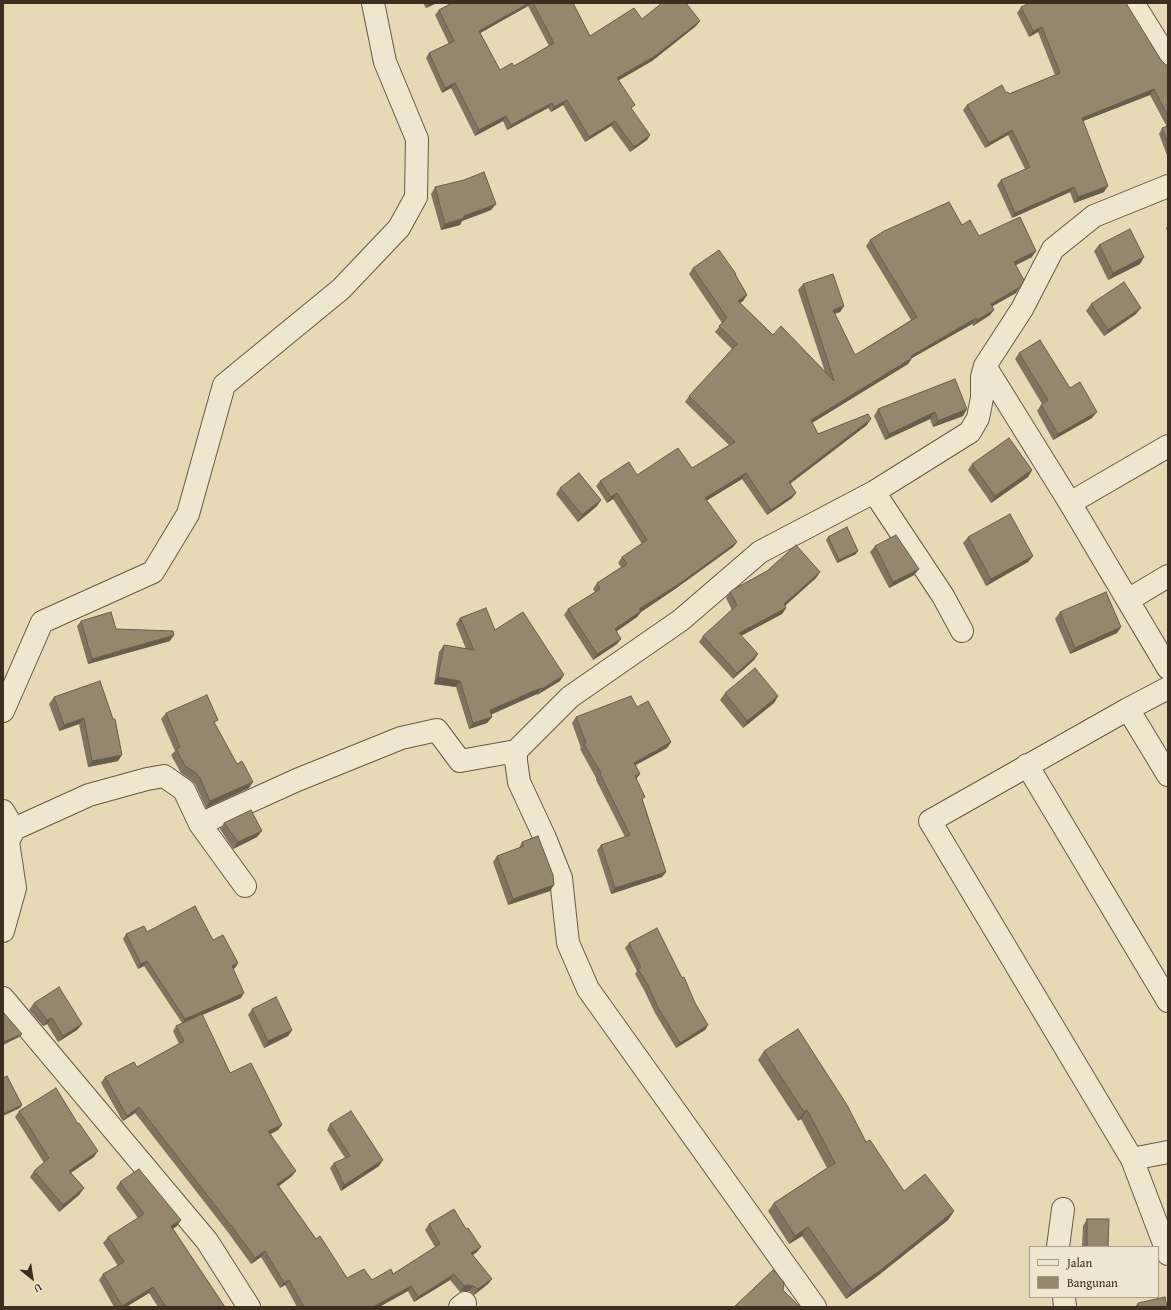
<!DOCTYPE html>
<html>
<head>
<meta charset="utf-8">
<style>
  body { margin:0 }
  #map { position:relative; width:1171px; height:1310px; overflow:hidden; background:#e7d8b6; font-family:"Gentium Book Plus",serif }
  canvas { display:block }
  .frame { position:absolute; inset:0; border:4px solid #3c2e21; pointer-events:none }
  .legend { position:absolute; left:1029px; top:1246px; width:130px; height:52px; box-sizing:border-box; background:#efe6d0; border:1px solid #a79c8a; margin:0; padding:5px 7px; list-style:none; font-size:12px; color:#3c2e21 }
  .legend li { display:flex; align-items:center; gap:8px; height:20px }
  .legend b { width:20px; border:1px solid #a79c8a }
  .north { position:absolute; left:12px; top:1258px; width:40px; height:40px; -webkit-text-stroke:3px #efe6d0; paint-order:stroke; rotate:150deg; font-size:11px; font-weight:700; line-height:16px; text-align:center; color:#3c2e21 }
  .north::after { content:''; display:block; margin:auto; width:14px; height:18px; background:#3c2e21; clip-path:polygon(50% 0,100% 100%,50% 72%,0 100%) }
</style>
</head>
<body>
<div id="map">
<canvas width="1171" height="1310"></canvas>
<div class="frame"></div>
<ul class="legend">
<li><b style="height:5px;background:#efe6d0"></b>Jalan</li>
<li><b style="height:11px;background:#95866e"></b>Bangunan</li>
</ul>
<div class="north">U</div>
</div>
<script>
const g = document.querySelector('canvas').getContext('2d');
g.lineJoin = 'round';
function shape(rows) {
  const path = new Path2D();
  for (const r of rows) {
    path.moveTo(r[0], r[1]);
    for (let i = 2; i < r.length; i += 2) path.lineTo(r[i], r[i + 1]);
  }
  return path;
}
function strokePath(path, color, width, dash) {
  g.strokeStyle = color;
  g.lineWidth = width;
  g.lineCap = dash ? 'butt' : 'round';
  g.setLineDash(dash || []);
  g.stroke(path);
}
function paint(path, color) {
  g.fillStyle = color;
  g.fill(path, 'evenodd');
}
const minor = shape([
  [1133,3,1168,59],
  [985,366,1070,503,1168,668],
  [874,492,943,596,962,631],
  [1070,503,1168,446],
  [1128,600,1168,576],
  [1168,688,1128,709,930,821,1132,1159,1168,1254],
  [1128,709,1168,775],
  [3,711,42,622,153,572,188,514,224,385,341,289,399,228,416,197,417,139,385,62,373,3],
  [516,751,516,761,519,782,545,838,561,878,568,943,588,989,815,1307],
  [1027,765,1168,1001],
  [3,811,14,829],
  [200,824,297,780,401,738,437,730,460,761,516,751,570,697,681,620,760,552,874,492,970,432,978,418,982,398,982,377,985,366,1022,309,1053,249,1094,216,1168,186],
  [3,931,15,888,8,842,14,829,89,795,147,779,164,776,184,790,200,824,245,886],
  [3,998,207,1241,249,1307],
  [1132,1159,1168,1152],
  [1058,1247,1063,1209],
  [1064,1297,1065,1307],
  [460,1307,465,1303]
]);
strokePath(minor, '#675846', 24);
strokePath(minor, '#efe6d0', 22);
paint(shape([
  [423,3,437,3,426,8],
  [452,3,573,3,590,36,642,19,700,21,696,26,652,61,619,80,632,110,650,135,647,140,630,152,611,126,585,142,563,105,551,112,548,108,507,130,503,121,475,136,451,88,442,93,426,58,429,53,449,44,435,15,439,10],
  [528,6,549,46,514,66,500,70,480,33],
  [1047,4,1126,4,1161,60,1166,65,1168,65,1168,158,1159,134,1162,128,1167,127,1150,95,1083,121,1104,192,1074,203,1070,192,1012,218,997,185,1001,180,1025,169,1008,135,985,148,963,110,967,105,1006,93,1009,94,1055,75,1038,32,1029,37,1017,13,1021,7],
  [435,187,491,210,462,221,460,225,441,230,431,194],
  [962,225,979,236,1032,257,1016,265,1016,293,992,306,990,315,973,326,972,324,912,358,908,364,812,423,818,434,867,425,790,484,796,493,792,498,767,515,742,479,706,501,737,542,733,547,675,589,641,612,637,617,617,631,617,644,593,660,564,615,568,609,595,592,593,589,597,583,621,567,618,563,622,557,642,544,613,499,607,503,596,486,600,481,637,475,692,468,729,445,685,402,689,396,732,349,715,332,722,323,689,274,693,268,735,275,747,295,743,301,740,303,773,335,825,372,798,290,803,284,844,306,840,312,835,314,855,355,911,320,866,246,870,240],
  [1168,225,1168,233,1166,228],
  [1099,245,1144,257,1140,264,1108,280,1094,251],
  [1091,304,1136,314,1104,336,1086,311],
  [1019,353,1070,388,1092,418,1053,440,1037,411,1041,405,1042,404,1015,359],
  [955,379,963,416,933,427,930,419,885,440,874,416,878,409],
  [972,464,1032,470,1028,477,991,503,968,470],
  [560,488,601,500,597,506,578,522,556,494],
  [828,537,856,554,837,563,826,540],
  [968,537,1033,556,1028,562,986,586,963,543],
  [875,546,919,569,914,575,889,588,870,552],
  [820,572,816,578,785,606,786,608,782,614,741,636,758,654,754,660,733,679,699,642,703,636,732,610,726,598,730,592],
  [1060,612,1121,627,1117,633,1070,654,1055,619],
  [460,618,495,630,560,681,537,695,537,694,491,714,492,717,487,723,469,729,456,687,434,684,439,652,444,645,466,649,456,624],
  [81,621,116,629,170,641,88,664,77,626],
  [725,693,778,696,774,703,743,728,720,700],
  [54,697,113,719,118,761,88,767,79,724,59,731,49,704],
  [637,707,671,742,667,748,636,765,640,774,636,779,666,872,662,877,611,894,597,850,601,845,625,837,596,780,596,778,580,749,581,748,572,723,576,717],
  [166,713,215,724,249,788,206,808,195,784,191,780,181,773,171,755,175,751,161,719],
  [224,823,257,837,233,849,220,829],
  [522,842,550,891,508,905,493,862,497,856,519,848],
  [147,932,213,940,238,963,235,968,233,969,241,998,202,1015,230,1073,282,1125,278,1130,271,1134,292,1176,279,1186,316,1239,347,1278,372,1280,393,1274,435,1247,425,1230,429,1224,477,1252,473,1255,492,1279,488,1284,474,1295,469,1291,464,1291,460,1292,450,1280,414,1302,408,1291,379,1307,297,1307,285,1285,280,1288,261,1257,251,1264,227,1231,135,1113,123,1121,122,1120,101,1083,105,1077,137,1067,179,1044,173,1031,176,1026,182,1023,144,966,138,969,123,939,126,934],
  [629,943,695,1003,708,1025,705,1030,676,1048,655,1013,644,990,635,974,637,971,625,948],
  [34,1003,82,1024,77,1030,58,1042,47,1024,43,1026,29,1010],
  [252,1009,292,1030,288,1036,264,1048,248,1015],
  [764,1051,866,1142,904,1191,954,1211,948,1220,875,1278,846,1299,802,1236,789,1244,768,1211,774,1203,827,1168,801,1119,798,1121,758,1060],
  [19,1111,94,1157,71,1173,84,1188,79,1195,59,1212,30,1177,34,1171,44,1163,15,1117],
  [330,1124,379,1166,341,1191,330,1168,334,1163,345,1158,327,1130],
  [120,1182,177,1226,173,1229,225,1307,158,1307,149,1293,126,1307,114,1307,99,1280,103,1274,118,1266,103,1243,108,1237,138,1218,116,1188],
  [1087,1219,1108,1247,1082,1247,1083,1226],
  [1138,1303,1167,1307,1135,1307]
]), '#80735f');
paint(shape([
  [430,3,437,3,426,8],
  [529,3,531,3,528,6,475,36,479,31],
  [700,21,696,26,652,61,614,83,617,78],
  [1042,27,1038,32,1029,37,1033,31],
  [455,83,451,88,442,93,445,88],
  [1154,89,1150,95,1078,123,1082,118],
  [567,100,563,105,551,112,554,107],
  [552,103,548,108,507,130,511,125],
  [506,116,503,121,475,136,479,130],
  [615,121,611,126,585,142,589,137],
  [1012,130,1008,135,985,148,989,143],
  [650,135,647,140,630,152,634,147],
  [1108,186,1104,192,1074,203,1078,197],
  [1074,187,1070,192,1012,218,1015,213],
  [496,204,491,210,462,221,460,225,441,230,445,224],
  [1036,251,1032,257,1010,268,1014,262],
  [1144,257,1140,264,1108,280,1113,273],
  [1020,287,1016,293,986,310,991,304],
  [747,295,743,301,734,307,738,301],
  [844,306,840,312,829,315,833,310],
  [1141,308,1136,314,1104,336,1108,330],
  [994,310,990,315,973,326,977,320],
  [976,318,972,324,912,358,908,364,807,426,811,420,911,356],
  [967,409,963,416,933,427,938,421],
  [935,412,930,419,885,440,889,434],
  [1097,412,1092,418,1053,440,1058,434],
  [871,419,867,425,784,488,789,482],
  [1032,470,1028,477,991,503,995,496],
  [746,473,742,479,701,504,705,498],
  [617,493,613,499,607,503,611,497],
  [796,493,792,498,767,515,771,510],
  [601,500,597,506,578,522,582,515],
  [737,542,733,547,675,589,641,612,637,617,611,635,615,629,639,609],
  [858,551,856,554,837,563,839,560],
  [1033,556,1028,562,986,586,991,579],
  [919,569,914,575,889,588,893,582],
  [820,572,816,578,780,610,784,604],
  [786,608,782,614,735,639,739,633],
  [1121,627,1117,633,1070,654,1075,648],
  [174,635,170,641,88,664,92,659],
  [621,639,617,644,593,660,597,654],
  [758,654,754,660,733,679,737,673],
  [564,675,560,681,537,695,542,689],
  [438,677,460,681,456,687,434,684],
  [541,688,537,694,486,717,490,710],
  [778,696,774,703,743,728,747,721],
  [492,717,487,723,469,729,473,723],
  [84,718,79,724,59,731,64,725],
  [671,742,667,748,630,768,634,763],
  [122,755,118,761,88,767,92,761],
  [640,774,636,779,635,776],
  [253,782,249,788,206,808,210,801],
  [262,831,257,837,233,849,238,842],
  [666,872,662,877,611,894,615,888],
  [554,885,550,891,508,905,513,899],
  [147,961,144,966,138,969,141,964],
  [238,963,235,968,228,971,232,966],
  [244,993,241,998,182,1024,185,1019],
  [52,1018,47,1024,43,1026,47,1020],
  [82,1024,77,1030,58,1042,63,1036],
  [708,1025,705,1030,676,1048,680,1043],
  [292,1030,288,1036,264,1048,268,1041],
  [22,1034,19,1037,3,1045,3,1042],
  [22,1105,20,1108,3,1116,3,1114],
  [139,1107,135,1113,123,1121,127,1116],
  [807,1110,801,1119,798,1121,804,1112],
  [282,1125,278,1130,265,1136,268,1131],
  [98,1151,94,1157,64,1177,69,1171],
  [383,1160,379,1166,341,1191,344,1185],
  [296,1171,292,1176,274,1190,277,1184],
  [84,1188,79,1195,59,1212,63,1205],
  [954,1211,948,1220,875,1278,846,1299,852,1290],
  [181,1220,177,1226,167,1232,171,1226],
  [808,1227,802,1236,789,1244,795,1236],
  [481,1247,477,1252,467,1258,471,1253],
  [265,1251,261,1257,251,1264,255,1258],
  [454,1274,450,1280,414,1302,418,1297],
  [492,1279,488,1284,474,1295,478,1289],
  [289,1280,285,1285,280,1288,284,1283],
  [467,1285,473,1286,469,1291,464,1291,460,1292,464,1286],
  [411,1286,408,1291,379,1307,373,1307],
  [153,1287,149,1293,126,1307,121,1307]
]), '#685e4d');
const building = shape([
  [452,3,529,3,479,31,500,70,512,63,514,66,554,43,533,3,573,3,590,36,634,8,642,19,662,3,686,3,700,21,655,56,617,78,635,105,631,108,650,135,634,147,615,121,589,137,567,100,554,107,552,103,511,125,506,116,479,130,455,83,445,88,429,53,454,41,439,10,452,3],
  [1030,3,1046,3,1047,4,1050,3,1126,3,1161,60,1166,65,1168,65,1168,116,1154,89,1082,118,1108,186,1078,197,1074,187,1015,213,1001,180,1030,167,1012,130,989,143,967,105,1002,85,1006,93,1008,92,1009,94,1060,73,1042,27,1033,31,1021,7,1030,3],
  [1168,126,1168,143,1162,128,1168,126],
  [484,172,496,204,464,216,464,218,445,224,435,187,464,180,484,172],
  [949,202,962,225,970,220,979,236,1020,217,1036,251,1014,262,1024,280,1020,287,991,304,994,310,977,320,976,318,911,356,912,358,811,420,818,434,868,414,871,419,789,482,796,493,771,510,746,473,705,498,737,542,679,584,639,609,641,611,615,629,621,639,597,654,568,609,600,589,597,583,627,564,622,557,647,540,617,493,611,497,600,481,629,462,637,475,678,448,692,468,735,442,689,396,737,344,719,326,727,318,693,268,719,250,736,274,735,274,747,295,738,301,773,335,781,326,834,381,803,284,833,274,844,306,833,310,855,355,917,317,870,240,884,231,949,202],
  [1130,229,1144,257,1113,273,1099,245,1130,229],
  [1124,282,1141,308,1108,330,1091,304,1124,282],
  [1040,340,1070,388,1080,382,1097,412,1058,434,1041,405,1048,400,1019,353,1040,340],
  [955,379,967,409,938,421,935,412,889,434,878,409,955,379],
  [1009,438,1032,470,995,496,972,464,1009,438],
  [579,473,601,500,582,515,560,488,579,473],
  [1010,514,1033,556,991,579,968,537,1010,514],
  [847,527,858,551,839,560,828,537,847,527],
  [896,535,919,569,893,582,875,546,896,535],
  [796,545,820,572,784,604,786,608,739,633,758,654,737,673,703,636,737,605,730,592,734,589,767,571,796,545],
  [1106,592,1121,627,1075,648,1060,612,1106,592],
  [486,608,495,630,523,612,564,675,542,689,541,688,490,710,492,717,473,723,460,681,438,677,444,645,474,650,460,618,486,608],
  [111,612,116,629,173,631,174,635,92,659,81,621,111,612],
  [755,668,778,696,747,721,725,693,755,668],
  [100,681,113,719,115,719,122,755,92,761,84,718,64,725,54,697,100,681],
  [207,695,218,720,214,722,237,764,242,761,253,782,210,801,200,778,196,773,185,766,176,749,180,747,166,713,207,695],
  [631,696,637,707,648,701,671,742,634,763,640,774,635,776,645,797,642,799,666,872,615,888,601,845,630,835,600,774,601,773,584,744,586,743,576,717,631,696],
  [251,810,262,831,238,842,224,823,251,810],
  [538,836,553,875,554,885,513,899,497,856,524,846,522,842,538,836],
  [195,906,213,940,223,935,238,963,232,966,244,993,185,1019,147,961,141,964,126,934,144,926,147,932,195,906],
  [657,928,682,978,684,977,695,1003,708,1025,680,1043,658,1008,648,985,638,969,641,967,629,943,657,928],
  [59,987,82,1024,63,1036,52,1018,47,1020,34,1003,59,987],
  [276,997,292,1030,268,1041,252,1009,276,997],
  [3,1012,22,1034,3,1042,3,1012],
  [202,1014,230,1073,251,1063,282,1125,268,1131,296,1171,277,1184,316,1239,320,1236,347,1278,364,1269,372,1280,391,1269,393,1274,440,1244,429,1224,454,1209,466,1229,468,1228,481,1247,471,1253,492,1279,478,1289,473,1286,467,1285,464,1286,454,1274,418,1297,411,1286,373,1307,304,1307,289,1280,284,1283,265,1251,255,1258,231,1225,231,1226,139,1107,127,1116,105,1077,134,1062,137,1067,184,1041,176,1026,202,1014],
  [798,1029,847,1105,866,1142,870,1140,904,1191,925,1174,954,1211,882,1269,852,1290,808,1227,795,1236,774,1203,835,1163,807,1110,804,1112,764,1051,798,1029],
  [7,1076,22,1105,3,1114,3,1078,7,1076],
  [56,1088,78,1124,79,1123,98,1151,69,1171,84,1188,63,1205,34,1171,49,1158,19,1111,56,1088],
  [351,1111,383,1160,344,1185,334,1163,350,1156,330,1124,351,1111],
  [139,1169,181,1220,171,1226,225,1307,166,1307,153,1287,122,1306,103,1274,124,1262,108,1237,144,1214,120,1182,139,1169],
  [1087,1219,1109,1219,1108,1247,1087,1247,1087,1219],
  [773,1270,784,1282,783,1290,800,1307,734,1307,773,1270],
  [1165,1297,1167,1307,1138,1307,1138,1303,1165,1297]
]);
paint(building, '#95866e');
strokePath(building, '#685e4d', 1);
</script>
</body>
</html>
